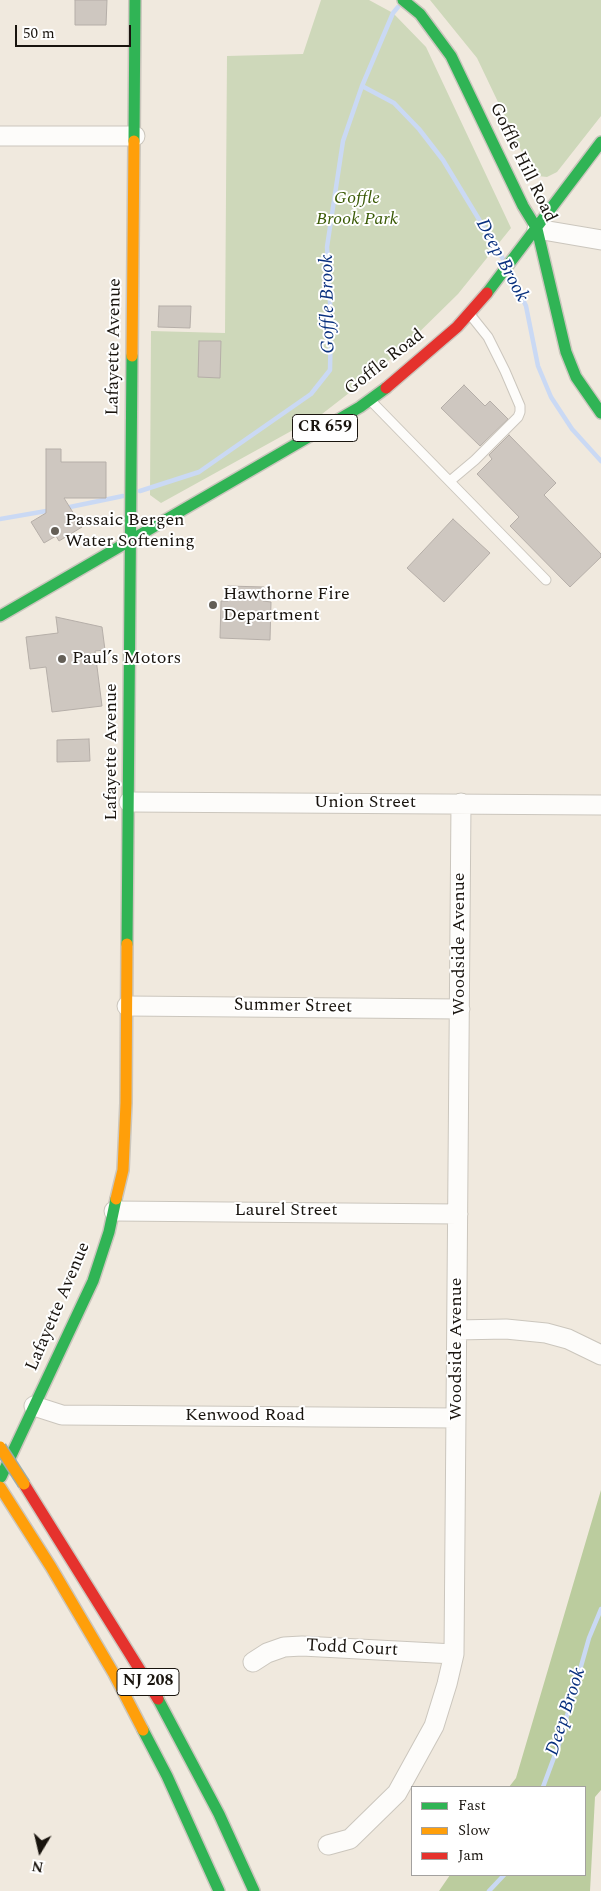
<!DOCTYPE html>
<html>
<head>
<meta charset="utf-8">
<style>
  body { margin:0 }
  #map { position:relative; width:601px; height:1891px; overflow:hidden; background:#f0e9de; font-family:Spectral,serif }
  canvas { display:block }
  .legend { position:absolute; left:411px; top:1786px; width:175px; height:90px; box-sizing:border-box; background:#fff; border:1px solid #a3a19f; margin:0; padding:6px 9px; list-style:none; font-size:15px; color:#19140e }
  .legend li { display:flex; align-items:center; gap:10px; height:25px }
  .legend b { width:25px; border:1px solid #a3a19f }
  .north { position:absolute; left:15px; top:1826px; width:50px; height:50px; -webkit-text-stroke:4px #fff; paint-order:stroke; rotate:189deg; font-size:14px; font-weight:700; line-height:20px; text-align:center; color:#19140e }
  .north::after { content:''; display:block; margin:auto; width:18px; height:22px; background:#19140e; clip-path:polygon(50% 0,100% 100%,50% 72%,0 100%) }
  .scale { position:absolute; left:15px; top:25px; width:116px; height:22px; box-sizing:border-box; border:2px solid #19140e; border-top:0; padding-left:6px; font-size:15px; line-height:18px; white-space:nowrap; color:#19140e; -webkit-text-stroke:4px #fff; paint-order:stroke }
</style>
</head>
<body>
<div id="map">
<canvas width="601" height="1891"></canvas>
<ul class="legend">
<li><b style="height:6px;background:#30b455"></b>Fast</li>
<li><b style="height:6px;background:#ff9f0a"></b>Slow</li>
<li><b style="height:6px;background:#e5322d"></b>Jam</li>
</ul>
<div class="north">N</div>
<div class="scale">50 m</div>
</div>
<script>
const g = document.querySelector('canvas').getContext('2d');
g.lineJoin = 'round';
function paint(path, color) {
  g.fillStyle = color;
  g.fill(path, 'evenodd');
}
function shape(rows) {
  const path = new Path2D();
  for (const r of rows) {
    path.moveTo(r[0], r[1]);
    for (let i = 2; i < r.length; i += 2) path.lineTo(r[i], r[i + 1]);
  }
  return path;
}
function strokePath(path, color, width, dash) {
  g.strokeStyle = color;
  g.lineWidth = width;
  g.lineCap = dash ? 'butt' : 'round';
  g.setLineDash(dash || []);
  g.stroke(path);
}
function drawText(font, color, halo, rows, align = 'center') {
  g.font = font + ' Spectral,serif';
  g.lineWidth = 4;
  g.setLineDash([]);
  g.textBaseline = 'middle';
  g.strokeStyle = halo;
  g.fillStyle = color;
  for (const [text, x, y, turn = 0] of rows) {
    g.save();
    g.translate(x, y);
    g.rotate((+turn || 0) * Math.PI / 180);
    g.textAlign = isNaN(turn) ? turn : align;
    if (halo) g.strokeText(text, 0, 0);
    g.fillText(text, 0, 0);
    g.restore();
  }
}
paint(shape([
  [321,0,369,0,393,13,426,47,511,228,458,294,401,350,358,386,322,414,161,503,150,495,151,331,225,333,227,56,303,54],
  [430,0,601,0,601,116,557,172,547,177,538,176,529,167,477,58]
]), '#ced8ba');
paint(shape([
  [601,1490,601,1790,595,1797,590,1891,439,1891,450,1875,585,1875,585,1787,509,1787,516,1778]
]), '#bbcc9e');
strokePath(shape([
  [362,86,394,103,419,129,443,160,503,259],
  [512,277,526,306,538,366,551,397,572,429,601,461],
  [140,491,199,472,311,394,330,370,331,320,327,247,343,141,362,86,393,13,398,7],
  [65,508,123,496],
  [0,519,52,510],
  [543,1787,559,1744,589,1638,601,1609],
  [489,1891,504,1875]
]), '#cad9f4', 4.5);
const building = shape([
  [75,0,107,0,106,25,75,25,75,0],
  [159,306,191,306,190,328,158,327,159,306],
  [199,341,221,341,220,378,198,377,199,341],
  [464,385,485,406,490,401,508,419,480,446,441,408,464,385],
  [509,435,556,483,544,495,601,554,601,557,570,587,510,526,519,517,477,474,492,459,489,455,509,435],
  [46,449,61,449,61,462,106,462,106,498,64,498,82,527,59,541,56,536,44,543,31,522,46,513,46,449],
  [453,519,490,553,444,602,407,568,453,519],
  [228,586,264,587,263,601,271,602,270,640,220,638,221,601,228,601,228,586],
  [56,617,102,627,105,650,95,651,102,706,52,712,46,667,30,669,26,637,58,633,56,617],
  [89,739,90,761,57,762,57,740,89,739]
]);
paint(building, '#cec7c0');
strokePath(building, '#b5aea8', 1);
const lane = shape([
  [372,402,546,580],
  [450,481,475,460,518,417,520,412,520,406,505,371,488,337,472,317]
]);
const street = shape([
  [0,136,135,136],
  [537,229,601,240],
  [129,802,601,805],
  [127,1006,460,1009],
  [114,1211,458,1214],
  [457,1330,506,1329,546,1333,568,1339,601,1355],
  [34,1406,62,1415,456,1418],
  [253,1662,267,1653,284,1647,302,1646,454,1654],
  [328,1845,350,1839,397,1793,434,1726,447,1684,454,1654,461,803]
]);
const fast = shape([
  [403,0,420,14,451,56,523,206,537,229],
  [134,141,135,0],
  [537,229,566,352,576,377,601,413],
  [487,293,601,142],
  [0,616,360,407,386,388],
  [127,944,132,356],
  [1,1477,93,1281,109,1232,116,1199],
  [158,1699,219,1814,254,1891],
  [143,1730,167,1776,219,1891]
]);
const slow = shape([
  [132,356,134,141],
  [116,1199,123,1170,126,1103,127,944],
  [0,1487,51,1567,114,1674,143,1730]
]);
const jam = shape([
  [386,388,457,327,487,293],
  [24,1484,158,1699]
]);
strokePath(lane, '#cbc6bd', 11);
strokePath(street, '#cbc6bd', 21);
strokePath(fast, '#cbc6bd', 14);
strokePath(slow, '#cbc6bd', 14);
strokePath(jam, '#cbc6bd', 14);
strokePath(lane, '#fdfcfa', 9);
strokePath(street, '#fdfcfa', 19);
strokePath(fast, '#30b455', 11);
strokePath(slow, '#ff9f0a', 11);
strokePath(jam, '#e5322d', 11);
const slowBridge = shape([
  [0,1447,24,1484]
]);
strokePath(slowBridge, '#9daba9', 14, []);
strokePath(slowBridge, '#ff9f0a', 11);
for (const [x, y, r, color] of [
  [55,531,5,"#645f57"],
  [213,605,5,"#645f57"],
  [62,659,5,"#645f57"]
]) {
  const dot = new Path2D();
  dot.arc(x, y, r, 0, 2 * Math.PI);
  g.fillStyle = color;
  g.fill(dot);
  strokePath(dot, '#fff', 2);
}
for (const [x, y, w] of [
  [325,428,65],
  [148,1682,62]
]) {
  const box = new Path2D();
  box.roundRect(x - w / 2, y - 13.5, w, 27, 4);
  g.fillStyle = '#fff';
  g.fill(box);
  strokePath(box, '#19140e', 1);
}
drawText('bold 16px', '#19140e', null, [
  ["CR 659",325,428],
  ["NJ 208",148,1682]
]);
drawText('18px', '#19140e', '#fff', [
  ["Goffle Hill Road",522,163,64],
  ["Lafayette Avenue",115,347,-89],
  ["Goffle Road",385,363,-38],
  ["Lafayette Avenue",112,752,-90],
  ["Union Street",365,803],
  ["Woodside Avenue",460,944,-90],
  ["Summer Street",293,1007,1],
  ["Laurel Street",286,1211],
  ["Lafayette Avenue",59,1307,-67],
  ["Woodside Avenue",457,1349,-90],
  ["Kenwood Road",245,1416],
  ["Todd Court",352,1649,3]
]);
drawText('italic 18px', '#3a5a05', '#fff', [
  ["Goffle",357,199],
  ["Brook Park",357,220]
]);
drawText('18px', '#19140e', '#fff', [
  ["Passaic Bergen",65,521],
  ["Water Softening",65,542],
  ["Hawthorne Fire",223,595],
  ["Department",223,616],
  ["Paul’s Motors",72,659]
], 'left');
drawText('italic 19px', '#08307e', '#fff', [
  ["Deep Brook",501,261,62],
  ["Goffle Brook",329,304,-91],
  ["Deep Brook",567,1712,-72]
]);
</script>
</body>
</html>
